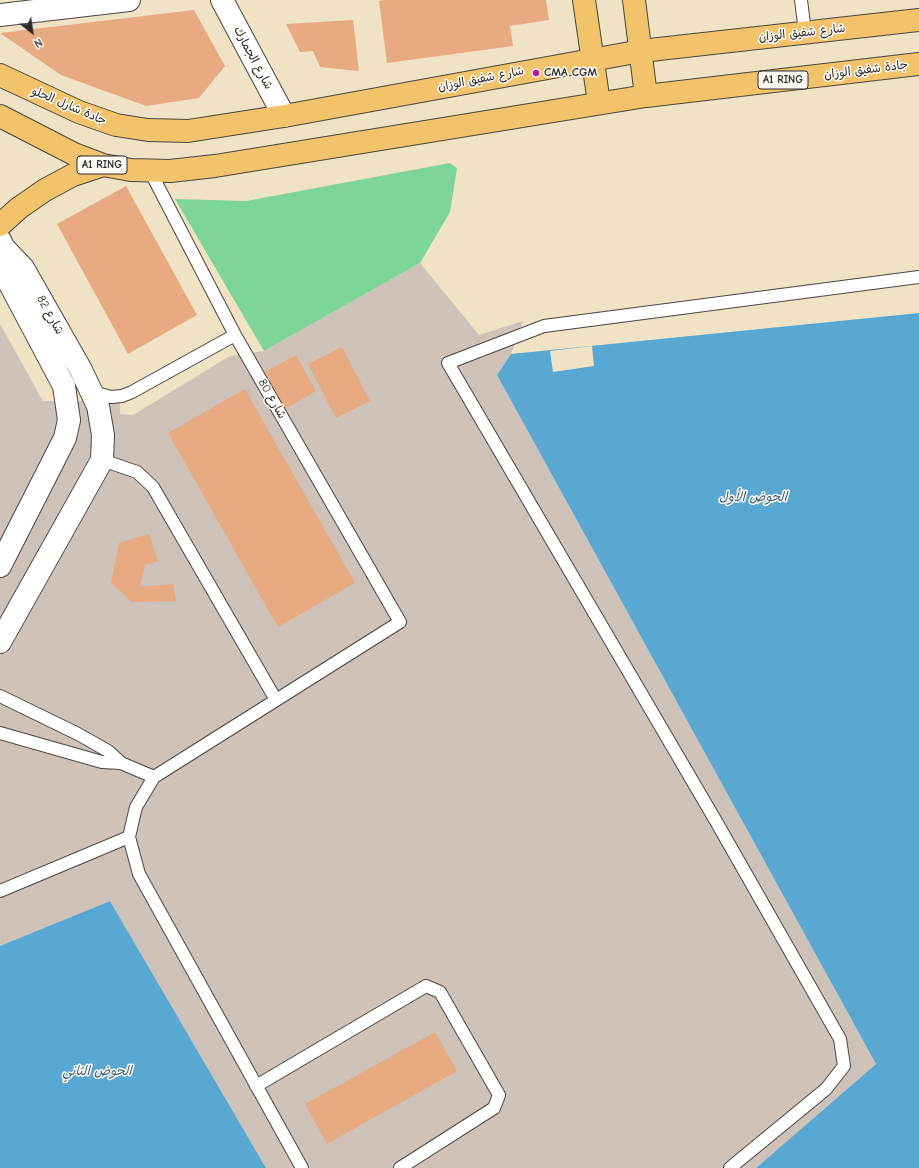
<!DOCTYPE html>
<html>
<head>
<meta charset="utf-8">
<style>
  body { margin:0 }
  #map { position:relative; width:919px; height:1168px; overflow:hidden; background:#f0e2c4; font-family:"Comic Neue",sans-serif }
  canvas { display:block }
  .north { position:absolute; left:12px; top:12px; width:40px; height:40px; -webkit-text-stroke:3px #fdfcf7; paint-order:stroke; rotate:150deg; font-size:11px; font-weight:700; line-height:16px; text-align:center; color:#2b2b2b }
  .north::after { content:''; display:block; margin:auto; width:14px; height:18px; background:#2b2b2b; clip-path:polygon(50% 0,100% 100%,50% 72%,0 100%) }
</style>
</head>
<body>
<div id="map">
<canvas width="919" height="1168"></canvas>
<div class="north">N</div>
</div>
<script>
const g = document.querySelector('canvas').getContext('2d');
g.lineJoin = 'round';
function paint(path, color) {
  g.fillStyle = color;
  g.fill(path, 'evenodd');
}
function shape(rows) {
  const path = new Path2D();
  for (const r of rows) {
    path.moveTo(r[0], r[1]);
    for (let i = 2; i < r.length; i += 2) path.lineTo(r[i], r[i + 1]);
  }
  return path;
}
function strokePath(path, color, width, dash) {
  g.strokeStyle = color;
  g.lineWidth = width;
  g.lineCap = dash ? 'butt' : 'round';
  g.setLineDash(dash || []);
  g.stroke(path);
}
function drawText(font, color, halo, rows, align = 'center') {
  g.font = font + ' "Comic Neue","Playpen Sans Arabic",sans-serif';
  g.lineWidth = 3;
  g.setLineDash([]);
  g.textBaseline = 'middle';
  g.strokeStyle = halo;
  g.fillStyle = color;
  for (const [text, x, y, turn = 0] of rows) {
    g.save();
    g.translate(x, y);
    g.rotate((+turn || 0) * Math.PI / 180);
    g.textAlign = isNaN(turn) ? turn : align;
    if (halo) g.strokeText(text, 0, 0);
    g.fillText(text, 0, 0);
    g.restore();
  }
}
paint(shape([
  [420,263,479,335,523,321,511,354,497,375,876,1064,756,1168,266,1168,110,901,0,946,0,324,43,401,120,401,120,414,133,415,230,356,264,351]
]), '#cec2b9');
paint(shape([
  [450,163,457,168,450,212,420,263,264,351,175,199,246,201]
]), '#7ed59a');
paint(shape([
  [919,313,919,1168,756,1168,876,1064,497,375,511,354],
  [110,901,266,1168,0,1168,0,946]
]), '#59a8d3');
paint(shape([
  [592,346,594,366,553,372,550,351]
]), '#f0e2c4');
paint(shape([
  [385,0,546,0,549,20,510,26,513,46,387,63,379,1],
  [194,10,225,66,199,98,146,106,61,75,0,33],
  [353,20,359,71,320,67,313,51,300,52,286,24],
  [126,186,197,315,128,354,57,224],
  [342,347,370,401,336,418,308,364],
  [296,355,316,391,285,409,265,372],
  [245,389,355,583,278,627,168,433],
  [149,534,158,561,145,565,140,587,173,584,176,601,132,602,111,583,119,543],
  [435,1032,457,1071,327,1144,305,1104]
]), '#e8aa81');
const service = shape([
  [801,0,805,32],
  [91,389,100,394,111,397,122,396,132,392,235,335],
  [102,460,137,472,153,487,276,700],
  [0,696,78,734,108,751,121,763,154,777,400,622,235,335,150,171],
  [0,733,102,762,121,763],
  [154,777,136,807,129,837,139,874,302,1168],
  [0,891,129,837],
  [256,1086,426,986,440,992,499,1095,494,1108,400,1168],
  [730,1168,826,1089,844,1066,840,1039,717,823,448,363,544,326,919,277]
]);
const minor = shape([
  [222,0,284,116],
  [0,15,129,0],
  [0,240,3,247,23,268,81,370,98,406,103,435,102,460,0,642],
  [0,566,65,438,69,420,64,386,10,284,5,273,3,247]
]);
const primary = shape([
  [584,0,599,103],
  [634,0,646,96]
]);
const trunk = shape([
  [0,75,79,112,116,125,148,130,188,131,284,116,641,51,919,20],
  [0,116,74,154,103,165,131,170,170,171,215,166,646,96,919,64],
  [0,225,19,208,45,190,73,175,103,165]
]);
strokePath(service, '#494642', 14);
strokePath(minor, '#494642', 24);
strokePath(primary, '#494642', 24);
strokePath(trunk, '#494642', 24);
strokePath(service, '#fff', 12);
strokePath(minor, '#fff', 22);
strokePath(primary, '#f2c36a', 22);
strokePath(trunk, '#f2c36a', 22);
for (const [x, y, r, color] of [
  [536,73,4,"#b5179e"]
]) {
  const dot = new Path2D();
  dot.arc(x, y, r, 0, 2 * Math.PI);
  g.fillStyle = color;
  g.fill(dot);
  strokePath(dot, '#fdfcf7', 1.5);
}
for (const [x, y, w] of [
  [783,80,50],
  [102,165,50]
]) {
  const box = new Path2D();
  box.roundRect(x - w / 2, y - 9, w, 18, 3);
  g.fillStyle = '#fdfcf7';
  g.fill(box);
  strokePath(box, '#2b2b2b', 1);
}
drawText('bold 11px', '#2b2b2b', null, [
  ["A1 RING",783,80],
  ["A1 RING",102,165]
]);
drawText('12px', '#2b2b2b', '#fdfcf7', [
  ["شارع شفيق الوزان",802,33,-6],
  ["شارع الجمارك",253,58,62],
  ["جادة شفيق الوزان",866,70,-7],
  ["شارع شفيق الوزان",481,79,-11],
  ["جادة شارل الحلو",69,106,23],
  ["شارع 82",50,315,61],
  ["شارع 80",272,399,60]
]);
drawText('bold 12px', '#2b2b2b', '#fdfcf7', [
  ["CMA CGM",544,73]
], 'left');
drawText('italic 13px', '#3d5d6e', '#fdfcf7', [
  ["الحوض الأول",753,497],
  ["الحوض الثاني",97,1071]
]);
</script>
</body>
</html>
